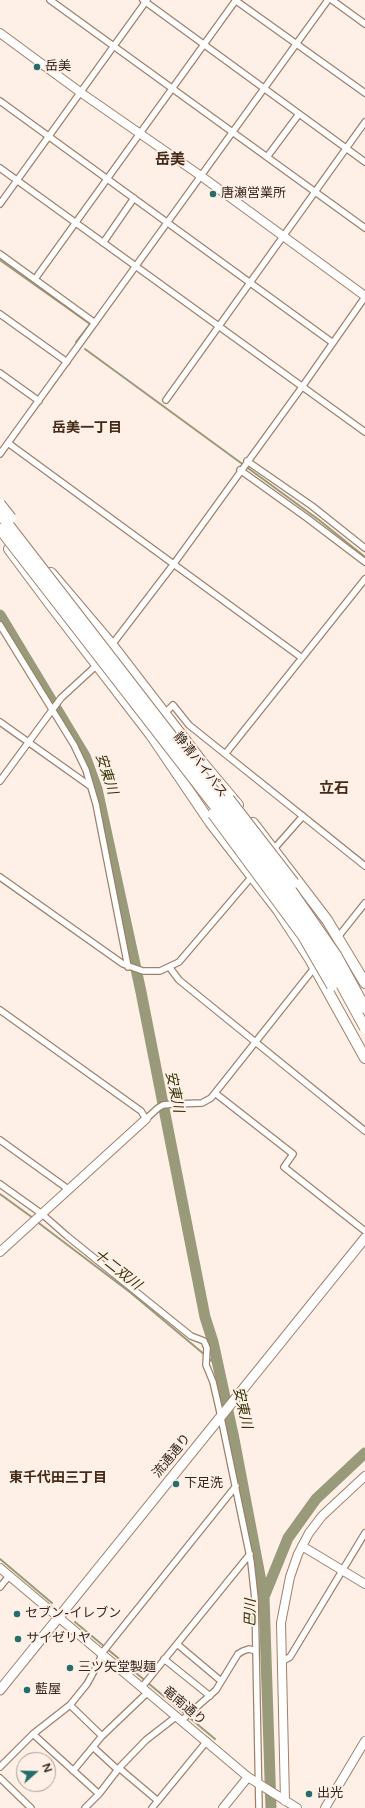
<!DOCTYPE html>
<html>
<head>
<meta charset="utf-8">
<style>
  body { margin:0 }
  #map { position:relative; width:365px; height:1808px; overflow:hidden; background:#fef0e6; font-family:"Varela Round",sans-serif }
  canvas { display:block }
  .north { position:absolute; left:16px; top:1752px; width:40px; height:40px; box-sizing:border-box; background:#fef0e6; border:1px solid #ada096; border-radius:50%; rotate:70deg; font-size:11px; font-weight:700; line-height:16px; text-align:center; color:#34271f }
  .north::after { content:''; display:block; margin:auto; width:14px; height:18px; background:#246f6d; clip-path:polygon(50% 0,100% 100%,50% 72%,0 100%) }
</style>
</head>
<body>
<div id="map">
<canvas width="365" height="1808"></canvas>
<div class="north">N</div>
</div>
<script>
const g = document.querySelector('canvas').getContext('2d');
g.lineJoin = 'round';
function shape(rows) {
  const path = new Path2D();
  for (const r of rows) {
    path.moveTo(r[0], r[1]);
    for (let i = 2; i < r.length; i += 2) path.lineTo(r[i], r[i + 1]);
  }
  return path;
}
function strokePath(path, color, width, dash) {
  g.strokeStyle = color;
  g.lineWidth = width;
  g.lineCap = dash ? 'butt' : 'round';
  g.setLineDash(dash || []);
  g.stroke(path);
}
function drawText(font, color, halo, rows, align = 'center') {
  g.font = font + ' "Varela Round","Noto Sans JP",sans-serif';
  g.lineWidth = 4;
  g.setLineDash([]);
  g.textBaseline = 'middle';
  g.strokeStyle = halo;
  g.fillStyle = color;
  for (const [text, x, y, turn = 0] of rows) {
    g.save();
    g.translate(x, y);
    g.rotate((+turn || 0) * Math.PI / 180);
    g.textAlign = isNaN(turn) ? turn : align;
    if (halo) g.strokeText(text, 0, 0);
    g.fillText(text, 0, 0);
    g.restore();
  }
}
strokePath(shape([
  [0,260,90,324,76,342],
  [85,349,319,520,365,557],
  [0,1194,33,1218],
  [36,1221,131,1293,205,1355],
  [208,1358,218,1366],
  [0,1559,52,1603],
  [75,1622,215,1739]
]), '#989a79', 2);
strokePath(shape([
  [0,615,85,756,97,789,141,992,205,1317,213,1342,234,1439,264,1597],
  [271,1808,264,1597,288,1538,316,1499,365,1453]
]), '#989a79', 11);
const street = shape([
  [50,0,365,228],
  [143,0,365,162],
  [235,0,365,93],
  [332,0,365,24],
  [0,101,333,343],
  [267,157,299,114],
  [0,168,365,432],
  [0,204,147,0],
  [103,243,134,198],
  [0,254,95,323],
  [35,279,236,0],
  [0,314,67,362],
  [0,373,39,401],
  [166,400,365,122],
  [8,443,302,658],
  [0,454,328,0],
  [247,461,312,506,365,548],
  [240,470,307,518,365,562],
  [0,625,74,745,86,770,96,804,128,967],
  [111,646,173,565,302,387,365,297],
  [164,714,173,705,189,725,365,866],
  [0,722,90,786],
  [226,753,365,579],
  [0,781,61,698,98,664],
  [273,850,303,816],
  [0,877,123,964,143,971,160,971,179,962,254,874],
  [338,937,365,903],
  [170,968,179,980,365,1131],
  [0,1010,141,1111,146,1119,158,1108,163,1105,173,1104,202,1103,211,1098,315,967],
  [215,1093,293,1154,284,1167,365,1231],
  [0,1140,68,1189],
  [0,1184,42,1214,67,1236,191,1336,204,1341,207,1348,206,1365,213,1382,219,1408,251,1562,255,1599,259,1808],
  [0,1587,9,1576],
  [177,1644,221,1681],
  [164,1659,210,1696],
  [281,1662,290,1657,365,1533],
  [142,1687,250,1554],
  [70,1705,102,1736],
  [182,1720,216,1690,238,1654,243,1651,249,1649,256,1651],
  [33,1734,99,1794],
  [93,1747,118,1770],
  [0,1767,33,1734,70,1705,87,1684,99,1662,102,1653,236,1486],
  [119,1768,158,1801],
  [73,1771,102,1736,148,1692],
  [0,1778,31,1808],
  [85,1808,99,1794,119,1768,146,1740,177,1716],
  [152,1808,207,1741]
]);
const secondary = shape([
  [0,33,80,92,201,176,365,296],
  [0,1252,146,1119],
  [302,1546,365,1584],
  [0,1568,248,1777,297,1808],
  [285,1801,281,1623,290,1577,298,1554,309,1533,322,1516,365,1476],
  [223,1808,248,1777],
  [325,1808,365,1741]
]);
const primary = shape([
  [0,1690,365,1238]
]);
const highway = shape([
  [9,549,50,604,151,735,210,822,278,910,310,959,365,1058],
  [51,573,112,645,202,762,238,805],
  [253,823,327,920,365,983]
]);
strokePath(street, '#a0806b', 8);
strokePath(secondary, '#a0806b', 10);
strokePath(primary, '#a0806b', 11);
strokePath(highway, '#a0806b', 12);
strokePath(street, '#fff', 5.5);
strokePath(secondary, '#fff', 8);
strokePath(primary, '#fff', 9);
strokePath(highway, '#fff', 10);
const highwayBridge = shape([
  [0,504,11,518],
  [0,514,293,893,336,955,365,1008],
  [0,529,286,898,328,960,365,1028],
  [229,799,294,883],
  [213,814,303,936,332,986]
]);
strokePath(highwayBridge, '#a0806b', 12, []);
strokePath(highwayBridge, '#fff', 10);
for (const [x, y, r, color] of [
  [37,67,4,"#246f6d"],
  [213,194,4,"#246f6d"],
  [176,1484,4,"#246f6d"],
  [17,1614,4,"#246f6d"],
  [18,1639,4,"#246f6d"],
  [70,1668,4,"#246f6d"],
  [27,1690,4,"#246f6d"],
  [309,1794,4,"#246f6d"]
]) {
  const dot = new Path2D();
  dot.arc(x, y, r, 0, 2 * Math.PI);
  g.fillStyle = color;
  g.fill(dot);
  strokePath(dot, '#fef0e6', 1.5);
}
drawText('13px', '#34271f', '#fef0e6', [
  ["岳美",45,67],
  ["唐瀬営業所",221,194],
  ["下足洗",184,1484],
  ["セブン-イレブン",25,1614],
  ["サイゼリヤ",26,1639],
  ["三ツ矢堂製麺",78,1668],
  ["藍屋",35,1690],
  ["出光",317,1794]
], 'left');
drawText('13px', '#34271f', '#fef0e6', [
  ["静清バイパス",200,765,52],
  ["流通通り",172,1456,-51],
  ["竜南通り",184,1706,40]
]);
drawText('bold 14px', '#442a17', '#fef0e6', [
  ["岳美一丁目",87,428],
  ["東千代田三丁目",58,1478]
]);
drawText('italic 14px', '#333307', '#fef0e6', [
  ["安東川",106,774,72],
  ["安東川",174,1092,78],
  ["十二双川",117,1270,38],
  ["安東川",242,1408,77],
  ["巴川",251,1613,-89]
]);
drawText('bold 15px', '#442a17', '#fef0e6', [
  ["岳美",170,160],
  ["立石",334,789]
]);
</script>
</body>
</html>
